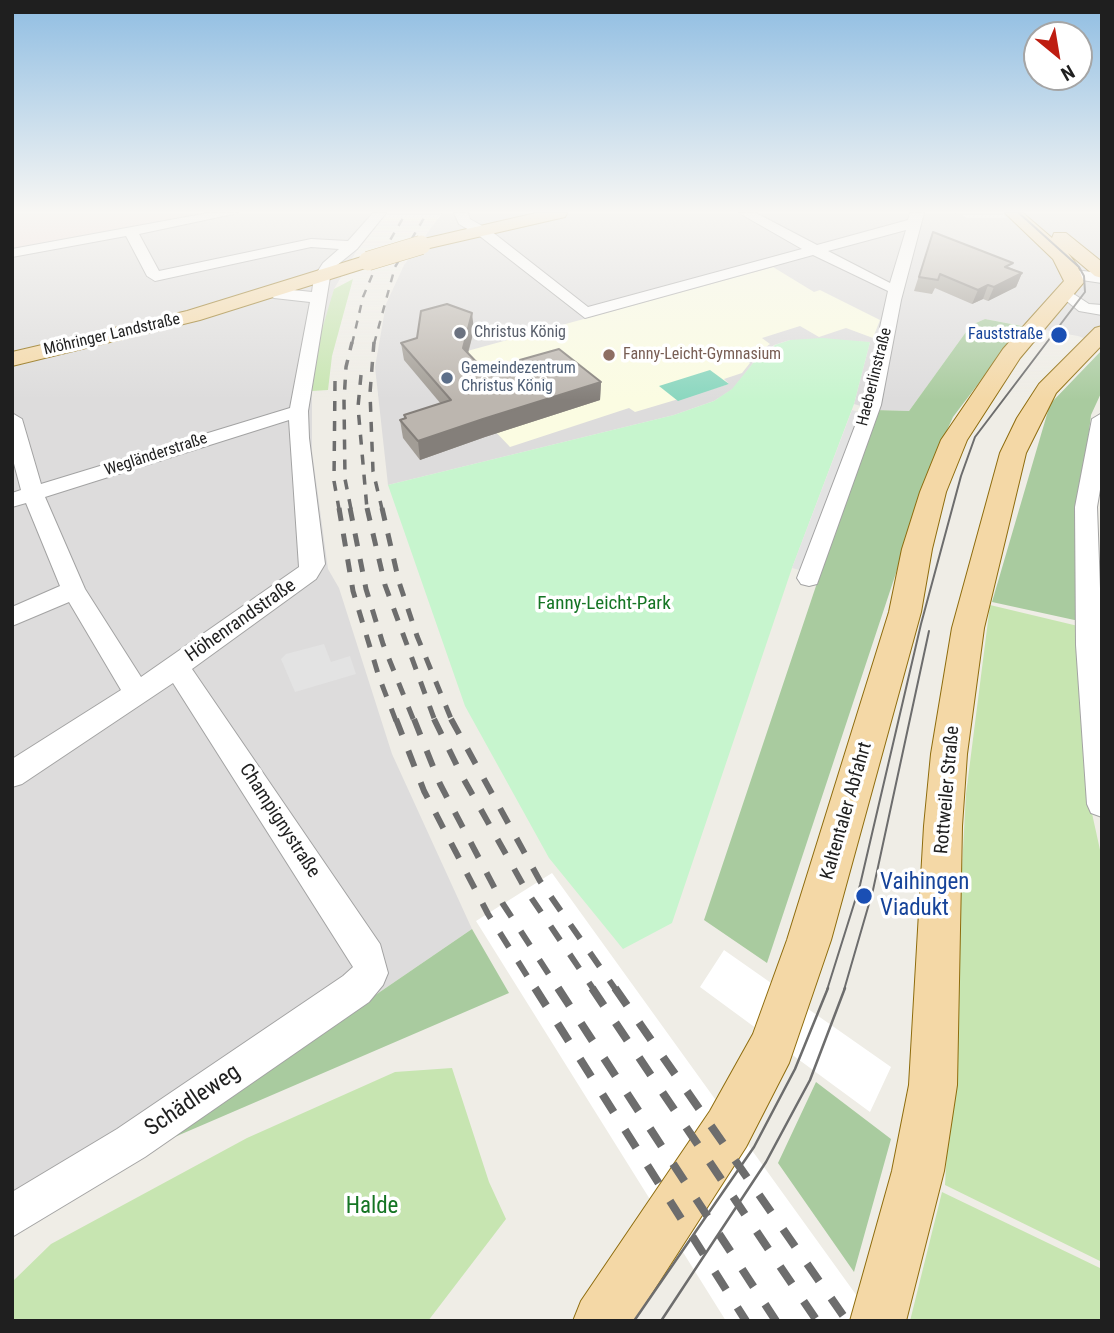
<!DOCTYPE html>
<html>
<head>
<meta charset="utf-8">
<style>
  body { margin:0 }
  #map { position:relative; width:1114px; height:1333px; overflow:hidden; background:#efede6; font-family:"Roboto Condensed",sans-serif }
  canvas { display:block }
  .frame { position:absolute; inset:0; border:14px solid #1f1f1f; pointer-events:none }
  .north { position:absolute; left:1023px; top:21px; width:70px; height:70px; box-sizing:border-box; background:#fff; border:2px solid #a5a5a5; border-radius:50%; rotate:150deg; font-size:19px; font-weight:700; line-height:28px; text-align:center; color:#1f1f1f }
  .north::after { content:''; display:block; margin:auto; width:24px; height:32px; background:#be1d11; clip-path:polygon(50% 0,100% 100%,50% 72%,0 100%) }
</style>
</head>
<body>
<div id="map">
<canvas width="1114" height="1333"></canvas>
<div class="frame"></div>
<div class="north">N</div>
</div>
<script>
const g = document.querySelector('canvas').getContext('2d');
g.lineJoin = 'round';
function paint(path, color) {
  g.fillStyle = color;
  g.fill(path, 'evenodd');
}
function shape(rows) {
  const path = new Path2D();
  for (const r of rows) {
    path.moveTo(r[0], r[1]);
    for (let i = 2; i < r.length; i += 2) path.lineTo(r[i], r[i + 1]);
  }
  return path;
}
function strokePath(path, color, width, dash) {
  g.strokeStyle = color;
  g.lineWidth = width;
  g.lineCap = dash ? 'butt' : 'round';
  g.setLineDash(dash || []);
  g.stroke(path);
}
function drawText(font, color, halo, rows, align = 'center') {
  g.font = font + ' "Roboto Condensed",sans-serif';
  g.lineWidth = 7;
  g.setLineDash([]);
  g.textBaseline = 'middle';
  g.strokeStyle = halo;
  g.fillStyle = color;
  for (const [text, x, y, turn = 0] of rows) {
    g.save();
    g.translate(x, y);
    g.rotate((+turn || 0) * Math.PI / 180);
    g.textAlign = isNaN(turn) ? turn : align;
    if (halo) g.strokeText(text, 0, 0);
    g.fillText(text, 0, 0);
    g.restore();
  }
}
paint(shape([
  [235,213,379,213,334,289,312,391,312,451,328,569,339,588,392,754,472,929,156,1145,12,1196,12,255],
  [442,213,955,213,968,218,1007,218,1002,213,1102,213,1102,345,1078,336,985,319,971,325,909,411,875,410,854,404,870,342,790,340,774,345,754,362,733,389,714,401,674,415,388,485,375,367,386,304,404,265]
]), '#dddcdc');
paint(shape([
  [12,213,235,213,12,255]
]), '#eedad7');
paint(shape([
  [773,267,814,292,820,290,880,320,873,338,846,328,819,337,800,326,762,338,770,344,750,359,745,358,750,363,742,373,724,379,729,384,635,412,629,408,510,447,457,391,460,353]
]), '#fbfce2');
paint(shape([
  [353,279,332,356,328,390,312,391,321,333,334,289],
  [990,605,1078,626,1086,786,1102,859,1102,1262,945,1185,966,794],
  [452,1068,489,1182,506,1219,428,1321,12,1321,12,1282,51,1244,247,1138,395,1072],
  [942,1192,1102,1269,1102,1321,910,1321]
]), '#c7e5b1');
paint(shape([
  [985,319,1022,326,953,417,933,461,767,963,704,920,875,410,909,411,971,325],
  [1102,350,1102,391,1091,415,1077,533,1079,621,992,602,1050,404],
  [472,929,509,993,156,1145],
  [816,1082,891,1139,854,1272,778,1163]
]), '#a9cb9f');
paint(shape([
  [822,338,870,342,854,404,792,568,672,923,623,949,549,858,465,706,388,485,674,415,714,401,732,389,754,362,775,345,790,340]
]), '#c7f5ce');
paint(shape([
  [710,370,729,384,678,401,659,386]
]), '#8bd7bf');
paint(shape([
  [852,410,864,414,807,572,792,568],
  [324,644,331,662,350,656,356,674,295,692,281,659,286,654]
]), '#e3e3e3');
paint(shape([
  [552,873,875,1321,726,1321,476,921],
  [724,950,891,1067,870,1112,700,987]
]), '#fff');
const minor = shape([
  [208,213,238,213,139,234,159,271,311,239,348,241,373,213,386,213,357,249,336,266,330,277,308,411,309,438,325,564,316,579,192,669,380,944,388,973,383,985,369,1002,145,1157,12,1237,12,1192,117,1129,343,976,353,967,173,683,22,784,12,787,12,759,121,690,69,602,12,626,12,607,60,586,26,503,12,507,12,493,21,490,12,456,12,413,22,419,41,484,290,408,310,302,274,298,266,293,274,288,312,292,314,277,323,263,339,249,311,247,155,281,147,276,126,236,12,257,12,249,208,213],
  [289,420,299,567,141,677,85,589,45,497,289,420],
  [454,213,468,213,470,219,491,231,588,307,802,249,739,213,756,213,817,245,908,220,910,213,924,213,901,300,881,405,817,584,809,586,801,584,797,578,863,405,888,291,813,255,585,318,481,237,459,224,454,213],
  [906,230,890,283,828,251,906,230],
  [1073,270,1102,273,1102,283,1068,278,1068,272,1073,270],
  [1066,289,1089,304,1102,305,1102,315,1079,311,1058,294,1066,289],
  [1102,413,1102,478,1097,507,1102,643,1102,817,1091,813,1087,804,1076,645,1075,507,1092,419,1102,413]
]);
const major = shape([
  [536,213,567,213,565,217,421,250,412,245,415,241,536,213],
  [1005,213,1023,213,1052,238,1054,233,1066,233,1102,262,1102,278,1095,276,1068,253,1077,265,1084,282,1020,358,967,440,946,492,932,549,921,612,831,940,789,1063,746,1147,634,1321,573,1321,581,1301,710,1111,753,1034,787,940,889,612,902,549,920,492,941,440,1003,349,1064,281,1053,259,1005,213],
  [368,255,375,257,377,261,375,265,200,320,12,366,12,352,187,311,368,255],
  [1102,326,1102,345,1056,393,1026,453,984,628,967,754,962,826,957,1085,944,1171,906,1321,850,1321,892,1171,909,1085,924,826,931,754,952,628,1000,453,1017,418,1039,384,1095,328,1102,326]
]);
strokePath(minor, '#a3a3a3', 2);
strokePath(major, '#8e6c0d', 2);
paint(minor, '#fff');
paint(major, '#f4d8a6');
strokePath(shape([
  [827,990,860,885,921,624,961,476,975,437,1085,292,1084,276,1079,267,1019,213],
  [844,990,873,890,929,631]
]), '#6d6d6d', 2);
strokePath(shape([
  [634,1321,754,1147,795,1069,828,988],
  [661,1321,766,1162,810,1080,845,988]
]), '#6d6d6d', 2.5);
strokePath(shape([
  [352,344,363,297,379,259,406,213],
  [374,344,395,267,427,213]
]), '#6d6d6d', 2.5, [8, 8]);
strokePath(shape([
  [374,342,370,393,373,471,382,509],
  [361,375,358,407,367,509],
  [335,381,334,481,339,509],
  [351,509,345,479,344,401,346,367,352,342]
]), '#6d6d6d', 3.5, [10, 10]);
strokePath(shape([
  [339,508,353,591,379,677,396,721],
  [350,508,366,589,383,644,414,721],
  [367,508,385,585,435,721],
  [382,508,399,582,417,636,452,721]
]), '#6d6d6d', 5, [13, 13]);
strokePath(shape([
  [396,719,424,791,488,914,536,990],
  [414,719,440,784,503,904,559,990],
  [434,719,462,776,526,890,594,990],
  [451,719,540,881,616,990]
]), '#6d6d6d', 6, [17, 17]);
strokePath(shape([
  [535,988,746,1321],
  [558,988,776,1321],
  [592,988,817,1321],
  [615,988,847,1321]
]), '#6d6d6d', 8, [21, 21]);
const majorBridge = shape([
  [368,261,421,245]
]);
strokePath(majorBridge, '#8e6c0d', 20, []);
strokePath(majorBridge, '#f4d8a6', 19);
paint(shape([
  [933,232,1022,273,1016,287,988,301,983,299,972,304,935,288,932,294,914,291],
  [474,330,468,354,484,370,601,382,600,400,485,437,420,460,403,438,400,420,404,419,404,415,441,404,404,360,401,343]
]), '#a29d96');
paint(shape([
  [1022,273,1016,287,988,301,994,287],
  [988,285,983,299,972,304,978,290],
  [472,313,474,330,464,366,463,348],
  [601,382,600,400,485,437,420,460,418,441,483,419]
]), '#847f7a');
const building = shape([
  [933,232,1013,263,1005,267,1022,273,994,287,988,285,978,290,940,274,938,280,919,277,933,232],
  [447,304,472,313,463,348,484,370,559,349,601,382,483,419,418,441,400,420,406,418,404,415,451,400,401,343,417,338,421,311,447,304]
]);
paint(building, '#bcb6af');
strokePath(building, '#847f7a', 2);
const sky = g.createLinearGradient(0, 0, 0, 400);
sky.addColorStop(0, '#8fbde2');
sky.addColorStop(0.53, '#f8f7f4');
sky.addColorStop(1, '#f8f7f400');
g.fillStyle = sky;
g.fillRect(0, 0, 1114, 400);
for (const [x, y, r, color] of [
  [460,333,7,"#6b7280"],
  [1059,335,9,"#1a4fb4"],
  [609,355,7,"#8d6e63"],
  [447,378,7,"#5c6f8a"],
  [864,896,9,"#1a4fb4"]
]) {
  const dot = new Path2D();
  dot.arc(x, y, r, 0, 2 * Math.PI);
  g.fillStyle = color;
  g.fill(dot);
  strokePath(dot, '#fff', 2.5);
}
drawText('16px', '#5b616d', '#fff', [
  ["Christus König",474,333]
], 'left');
drawText('16px', '#1f1f1f', '#fff', [
  ["Möhringer Landstraße",112,335,-13],
  ["Haeberlinstraße",875,377,-76],
  ["Wegländerstraße",156,455,-18]
]);
drawText('16px', '#164399', '#fff', [
  ["Fauststraße",1043,335]
], 'right');
drawText('16px', '#785e54', '#fff', [
  ["Fanny-Leicht-Gymnasium",623,355]
], 'left');
drawText('16px', '#4e5e75', '#fff', [
  ["Gemeindezentrum",461,369],
  ["Christus König",461,387]
], 'left');
drawText('19px', '#157524', '#fff', [
  ["Fanny-Leicht-Park",604,604]
]);
drawText('19px', '#1f1f1f', '#fff', [
  ["Höhenrandstraße",241,621,-35],
  ["Rottweiler Straße",948,790,-85],
  ["Kaltentaler Abfahrt",847,811,-74],
  ["Champignystraße",279,821,57]
]);
drawText('23px', '#164399', '#fff', [
  ["Vaihingen",880,883],
  ["Viadukt",880,909]
], 'left');
drawText('23px', '#1f1f1f', '#fff', [
  ["Schädleweg",193,1101,-34]
]);
drawText('23px', '#157524', '#fff', [
  ["Halde",372,1207]
]);
</script>
</body>
</html>
